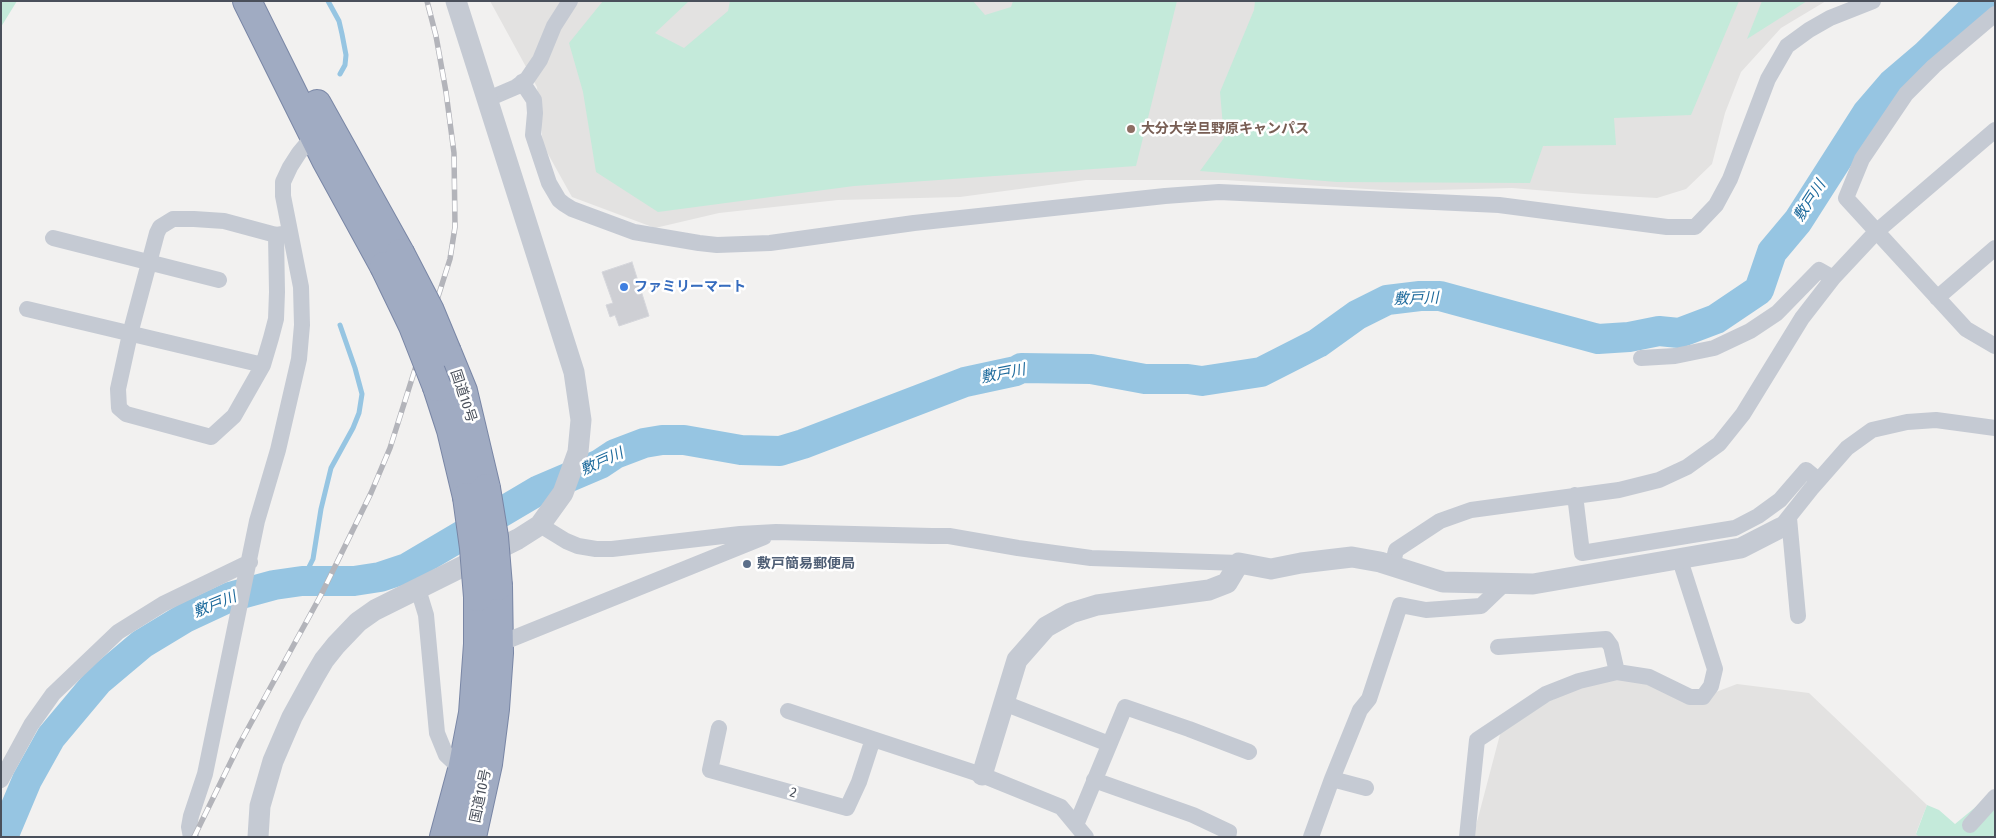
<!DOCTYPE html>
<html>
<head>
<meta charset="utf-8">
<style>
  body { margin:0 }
  #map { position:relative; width:1996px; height:838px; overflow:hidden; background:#f2f1f0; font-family:"Fira Sans Condensed",sans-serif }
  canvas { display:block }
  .frame { position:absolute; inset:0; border:2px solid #4a505b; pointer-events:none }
</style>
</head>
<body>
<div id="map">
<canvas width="1996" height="838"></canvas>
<div class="frame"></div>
</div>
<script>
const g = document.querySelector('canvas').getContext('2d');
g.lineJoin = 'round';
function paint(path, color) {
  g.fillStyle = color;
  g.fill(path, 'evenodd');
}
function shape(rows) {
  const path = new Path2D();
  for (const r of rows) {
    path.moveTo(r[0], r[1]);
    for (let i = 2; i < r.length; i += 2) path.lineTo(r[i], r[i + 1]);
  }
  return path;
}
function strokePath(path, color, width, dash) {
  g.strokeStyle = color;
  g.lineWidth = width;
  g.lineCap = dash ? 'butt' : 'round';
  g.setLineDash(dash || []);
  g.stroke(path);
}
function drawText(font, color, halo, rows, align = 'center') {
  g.font = font + ' "Fira Sans Condensed","Noto Sans JP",sans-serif';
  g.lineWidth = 5;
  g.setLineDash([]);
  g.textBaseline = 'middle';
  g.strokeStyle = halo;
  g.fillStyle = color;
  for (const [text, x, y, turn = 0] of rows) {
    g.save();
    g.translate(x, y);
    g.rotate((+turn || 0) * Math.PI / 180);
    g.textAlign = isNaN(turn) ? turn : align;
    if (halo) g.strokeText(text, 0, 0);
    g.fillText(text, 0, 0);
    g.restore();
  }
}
paint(shape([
  [490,1,1826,1,1781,28,1741,72,1725,113,1712,164,1686,189,1657,198,1584,194,1512,188,1398,191,1225,180,1086,180,960,197,838,200,719,213,655,228,572,197,543,145,537,87],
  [1607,674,1703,697,1737,684,1809,693,1927,805,1916,833,1919,837,1473,837,1503,723]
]), '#e3e2e1');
paint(shape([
  [1,1,17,1,1,27],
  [603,1,689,1,655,33,684,48,728,11,730,1,973,1,985,15,1011,7,1013,1,1177,1,1136,166,854,186,658,212,596,172,583,92,569,43],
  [1255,1,1739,1,1691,115,1614,118,1616,145,1543,146,1530,183,1337,182,1200,171,1224,138,1220,92,1254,10],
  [1762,1,1807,1,1747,39],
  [1995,791,1995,837,1919,837,1916,834,1927,805,1939,810,1955,824]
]), '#c4eada');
strokePath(shape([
  [328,1,339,21,342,34,346,55,345,65,340,74],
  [302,581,313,559,321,509,331,468,353,428,359,413,362,394,355,368,340,325]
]), '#96c5e2', 5);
strokePath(shape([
  [3,837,27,780,51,737,98,681,142,644,185,618,230,597,274,585,302,581,354,581,380,577,407,568,539,490,600,464,615,454,644,443,662,440,684,440,741,450,780,451,803,444,965,382,1016,371,1021,368,1091,369,1145,379,1188,379,1202,381,1261,372,1318,343,1357,315,1387,300,1420,296,1440,296,1598,339,1629,337,1659,331,1679,333,1716,319,1759,290,1772,252,1798,221,1867,113,1892,84,1926,55,1981,1]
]), '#96c5e2', 30);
const building = shape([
  [632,262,649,316,619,326,615,315,610,317,606,305,613,303,602,272,632,262]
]);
paint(building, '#cecfd4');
strokePath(building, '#d5d6db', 1);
const trunk = shape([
  [247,1,326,160,384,266],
  [317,104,400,253],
  [447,352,463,391,486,488],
  [437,387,451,430,467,497],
  [444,837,462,770,473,713,478,644,478,597],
  [472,837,488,764,495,709,499,653,498,586]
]);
strokePath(trunk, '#7986a5', 30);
strokePath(shape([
  [1995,14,1934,66,1906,94,1862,159,1846,198,1966,329,1995,346],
  [522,82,534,100,535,113,533,135,549,183,559,200,564,204,572,209,634,232,699,243,717,245,770,243,914,223,1165,196,1219,192,1499,205,1667,227,1695,227,1716,205,1730,179,1768,79,1787,46,1809,30,1830,18,1873,1],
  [488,99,516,87,527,79,540,60,554,26,570,1],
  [276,235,277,292,276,319,271,338,263,365,234,416,211,437,126,414,119,408,118,389,130,334,157,233,160,227,173,219,194,219,224,221,276,235,290,233],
  [53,238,219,280],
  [1937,298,1995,248],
  [27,309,263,365],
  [1641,358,1675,356,1714,348,1750,331,1777,313,1819,270,1833,278],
  [1575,495,1582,553,1735,528,1758,516,1780,500,1806,470,1818,480],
  [1789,518,1798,616],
  [540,525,566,541,578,546,596,549,612,549,740,534,776,532,932,536,949,536,1018,548,1091,558,1239,563],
  [1780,528,1811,489,1847,448,1872,430,1907,422,1936,420,1995,428],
  [1392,567,1396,550,1440,521,1471,510,1619,490,1659,480,1687,467,1719,444,1743,414,1802,318,1833,278,1876,232,1995,130],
  [418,589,426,615,437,733,446,755,462,770],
  [499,644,764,537],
  [1498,647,1606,639,1611,646,1617,672],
  [1004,703,1109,744],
  [788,711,982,775,1061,807,1086,837],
  [719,728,710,770,847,808,859,782,873,739],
  [1,780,31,725,53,694,118,632,163,604,250,562],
  [1094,780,1193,815,1229,832,1228,837],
  [1366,788,1332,779,1360,710,1369,699,1400,605,1426,610,1481,606,1505,583],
  [1076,825,1125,707,1189,729,1249,752],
  [1970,825,1995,797],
  [191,837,189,827,191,816,205,774,257,521,278,450,299,359,302,325,301,287,283,196,283,182,290,167,299,153,314,135,319,132],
  [1311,837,1332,779],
  [1467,837,1477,740,1546,694,1579,681,1617,672,1649,677,1690,697,1703,697,1711,686,1715,669,1680,560]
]), '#c5cad3', 16);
strokePath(shape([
  [982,775,1017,660,1046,627,1071,613,1097,605,1209,590,1227,583,1239,563,1271,569,1301,563,1352,557,1380,562,1443,582,1533,584,1741,548,1780,528],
  [258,837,260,806,273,761,292,717,314,677,324,660,336,645,358,622,375,610,518,539,540,525,563,493,578,452,581,420,574,372,456,1]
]), '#c5cad3', 21);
strokePath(trunk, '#a0abc2', 28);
const rail = shape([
  [194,837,240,743,321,595,371,493,390,448,450,259,455,227,454,153,446,92,436,36,427,1]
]);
strokePath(rail, '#b3b4ba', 5.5);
strokePath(rail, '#fff', 4, [11]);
const trunkBridge = shape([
  [400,253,430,311,447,352],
  [384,266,413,326,437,387],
  [486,488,494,537,498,586],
  [467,497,474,548,478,597]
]);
strokePath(trunkBridge, '#7986a5', 30, []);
strokePath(trunkBridge, '#a0abc2', 28);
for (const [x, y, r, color] of [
  [1131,129,5,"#8d6e63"],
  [624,287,5,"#3f7fe0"],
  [747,564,5,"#5c6f8a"]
]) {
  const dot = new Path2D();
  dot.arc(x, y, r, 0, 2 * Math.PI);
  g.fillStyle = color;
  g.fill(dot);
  strokePath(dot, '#fff', 2);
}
drawText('bold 14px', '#785e54', '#fff', [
  ["大分大学旦野原キャンパス",1141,129]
], 'left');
drawText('bold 14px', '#366cbe', '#fff', [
  ["ファミリーマート",634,287]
], 'left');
drawText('14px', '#4a505b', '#fff', [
  ["国道10号",463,396,72],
  ["2",793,793,16],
  ["国道10号",481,796,-78]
]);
drawText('bold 14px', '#4e5e75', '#fff', [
  ["敷戸簡易郵便局",757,564]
], 'left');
drawText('italic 15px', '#1d6a9c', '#fff', [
  ["敷戸川",1810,201,-57],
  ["敷戸川",1416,299,-2],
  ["敷戸川",1003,374,-11],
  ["敷戸川",602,462,-24],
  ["敷戸川",215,605,-22]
]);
</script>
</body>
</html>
